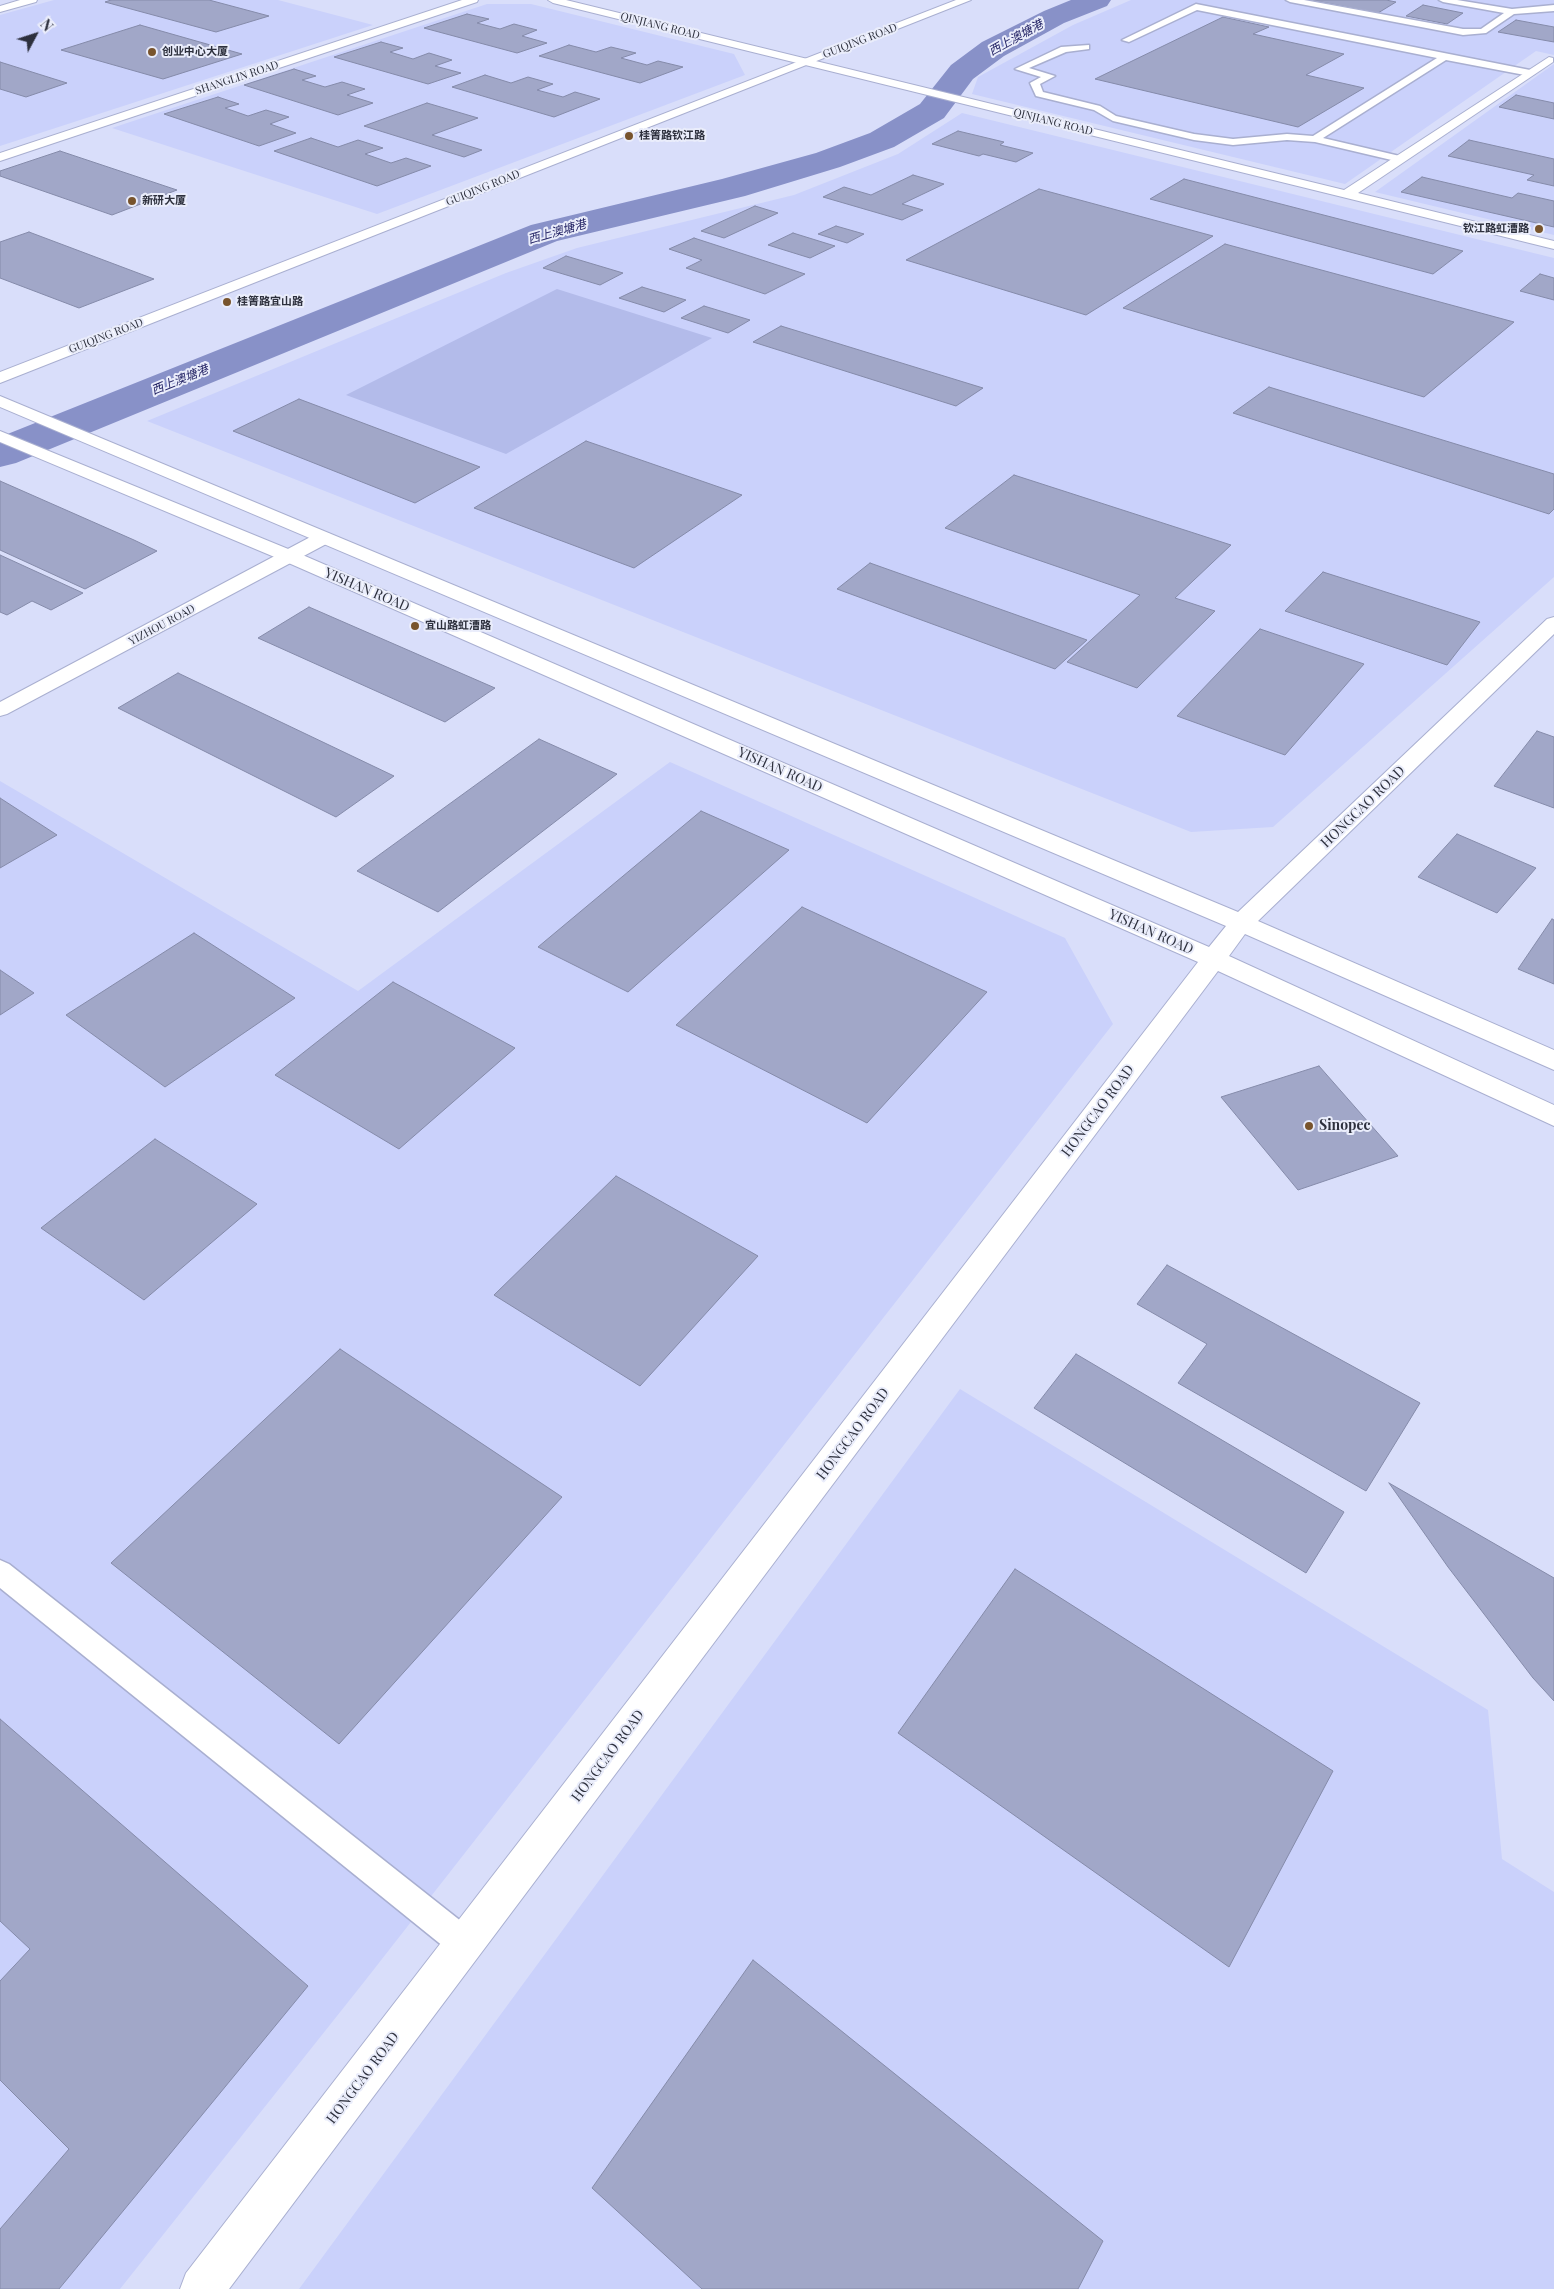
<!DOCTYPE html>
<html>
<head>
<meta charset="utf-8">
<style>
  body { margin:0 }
  #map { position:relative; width:1554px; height:2289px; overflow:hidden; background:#d9defa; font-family:"Playfair Display",serif }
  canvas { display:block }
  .north { position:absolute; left:10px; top:10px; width:50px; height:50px; -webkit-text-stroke:4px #eaedfb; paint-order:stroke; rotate:50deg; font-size:14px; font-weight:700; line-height:20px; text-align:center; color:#2d303d }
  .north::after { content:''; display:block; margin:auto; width:18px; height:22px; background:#2d303d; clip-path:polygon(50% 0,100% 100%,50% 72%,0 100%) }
</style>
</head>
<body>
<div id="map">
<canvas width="1554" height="2289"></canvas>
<div class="north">N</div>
</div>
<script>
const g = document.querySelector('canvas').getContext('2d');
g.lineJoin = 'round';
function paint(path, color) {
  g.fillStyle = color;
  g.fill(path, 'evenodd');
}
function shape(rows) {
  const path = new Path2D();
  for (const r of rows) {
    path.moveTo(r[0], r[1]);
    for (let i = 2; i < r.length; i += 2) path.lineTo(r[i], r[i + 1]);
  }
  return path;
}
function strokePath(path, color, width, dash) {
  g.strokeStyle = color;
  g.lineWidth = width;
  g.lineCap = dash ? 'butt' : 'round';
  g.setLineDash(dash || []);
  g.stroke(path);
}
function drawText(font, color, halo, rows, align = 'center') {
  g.font = font + ' "Playfair Display","Noto Sans SC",serif';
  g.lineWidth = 4;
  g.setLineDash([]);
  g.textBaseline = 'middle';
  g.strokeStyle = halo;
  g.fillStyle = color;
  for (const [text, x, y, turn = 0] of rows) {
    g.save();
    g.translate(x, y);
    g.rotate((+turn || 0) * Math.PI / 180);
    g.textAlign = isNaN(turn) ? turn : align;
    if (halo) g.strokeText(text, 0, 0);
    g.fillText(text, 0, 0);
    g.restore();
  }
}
paint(shape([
  [54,0,278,0,373,25,0,146,0,15],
  [1131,0,1554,0,1554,55,1536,51,1345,184,972,94,978,77,1073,25],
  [487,4,531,4,734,54,745,75,377,214,112,128],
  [1554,64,1554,235,1375,192],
  [962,113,1554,258,1554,577,1273,827,1191,832,147,421,506,273,577,248,794,195,898,154],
  [670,762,1065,938,1113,1024,364,1982,120,2289,0,2289,0,781,358,991],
  [960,1389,1488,1710,1502,1859,1554,1892,1554,2289,299,2289]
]), '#cad1fb');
paint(shape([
  [557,289,712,338,506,454,346,395]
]), '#b3bbea');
paint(shape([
  [1071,0,1111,0,1107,6,1064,23,1004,56,973,79,944,118,894,147,840,167,745,196,557,241,16,463,0,467,0,437,531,225,722,179,816,153,870,133,920,104,951,65,982,42,1044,11,1071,0]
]), '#8891c8');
const building = shape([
  [111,0,209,0,269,16,216,32,105,2,111,0],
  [1311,0,1386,0,1396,2,1378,13,1311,0],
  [1423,5,1463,13,1447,24,1406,16,1423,5],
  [467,14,489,19,477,23,500,29,514,24,537,30,522,36,547,43,517,53,424,28,467,14],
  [1223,17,1269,27,1253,34,1344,54,1306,75,1364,88,1298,127,1095,79,1223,17],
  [1516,20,1554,27,1554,42,1498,32,1516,20],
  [140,25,242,54,163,79,61,50,140,25],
  [381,42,403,48,390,52,413,59,429,53,452,60,435,66,461,73,428,84,334,57,381,42],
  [569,45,596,52,611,47,636,53,621,58,647,65,658,61,683,67,640,83,539,56,569,45],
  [0,62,67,83,26,97,0,89,0,62],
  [294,69,316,76,302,80,325,87,342,82,365,89,347,95,373,103,338,115,244,85,294,69],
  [485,75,511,83,528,77,553,84,537,90,563,97,575,92,600,99,554,117,452,87,485,75],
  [1516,95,1554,103,1554,119,1499,107,1516,95],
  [218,97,239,104,225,108,248,116,266,110,289,117,270,124,296,133,259,146,164,114,218,97],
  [427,103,478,118,432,135,482,150,464,157,364,126,427,103],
  [958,131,1004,142,1000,145,1033,153,1016,162,983,154,979,156,932,144,958,131],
  [311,138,338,147,358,140,383,148,365,154,391,163,406,158,431,166,377,186,274,151,311,138],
  [1469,140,1554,159,1554,186,1527,180,1534,175,1448,156,1469,140],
  [60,151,177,190,112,215,0,176,0,171,60,151],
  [913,175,944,184,902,204,923,210,902,220,823,197,844,187,871,195,913,175],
  [1422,177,1512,198,1518,193,1554,201,1554,227,1401,192,1422,177],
  [1184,179,1463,251,1433,274,1150,199,1184,179],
  [1039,189,1213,236,1086,315,906,260,1039,189],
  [755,206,778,213,724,238,701,231,755,206],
  [836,226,864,234,847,243,818,234,836,226],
  [29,232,154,279,79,308,0,278,0,242,29,232],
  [793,233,835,246,810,258,768,245,793,233],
  [694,238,805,274,765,294,686,268,702,260,669,249,694,238],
  [1225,244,1514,322,1424,397,1123,308,1225,244],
  [566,256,623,273,600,285,543,268,566,256],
  [1540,274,1554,278,1554,300,1520,291,1540,274],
  [642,287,686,300,664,312,619,298,642,287],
  [704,306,750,320,728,333,681,318,704,306],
  [781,326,983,388,956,406,753,342,781,326],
  [1269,387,1554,474,1554,509,1549,514,1233,413,1269,387],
  [299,399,480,467,415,503,233,431,299,399],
  [586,441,742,495,634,568,474,508,586,441],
  [1014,475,1231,545,1175,598,1215,611,1137,688,1067,662,1140,595,945,528,1014,475],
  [0,481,134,540,157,551,85,589,0,550,0,481],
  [0,555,83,593,51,610,32,601,7,615,0,612,0,555],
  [870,563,1087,640,1055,669,837,589,870,563],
  [1323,572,1480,622,1447,665,1285,611,1323,572],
  [309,607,495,688,445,722,258,638,309,607],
  [1260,629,1364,664,1285,755,1177,716,1260,629],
  [178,673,394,776,336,817,118,708,178,673],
  [1537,731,1554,737,1554,808,1494,786,1537,731],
  [539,739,617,774,438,912,357,871,539,739],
  [0,798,57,835,0,868,0,798],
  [701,811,789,850,628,992,538,947,701,811],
  [1457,834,1536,868,1497,913,1418,877,1457,834],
  [802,907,987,992,867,1123,676,1025,802,907],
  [1552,919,1554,920,1554,984,1518,969,1552,919],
  [194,933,295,998,165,1087,66,1015,194,933],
  [0,970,34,993,0,1015,0,970],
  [393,982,515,1048,399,1149,275,1075,393,982],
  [1319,1066,1398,1156,1298,1190,1221,1097,1319,1066],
  [155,1139,257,1204,144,1300,41,1228,155,1139],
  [616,1176,758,1256,640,1386,494,1295,616,1176],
  [1167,1265,1420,1403,1366,1491,1178,1383,1207,1344,1137,1304,1167,1265],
  [340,1349,562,1497,339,1744,111,1563,340,1349],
  [1076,1354,1344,1512,1306,1573,1034,1408,1076,1354],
  [1389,1483,1554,1578,1554,1701,1533,1678,1448,1567,1389,1483],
  [1015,1569,1333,1771,1229,1967,898,1733,1015,1569],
  [0,1719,308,1986,59,2289,0,2289,0,2229,69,2149,0,2080,0,1981,30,1949,0,1921,0,1719],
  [753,1960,1103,2241,1078,2289,702,2289,592,2188,753,1960]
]);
paint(building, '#a1a7c8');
strokePath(building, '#858baa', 1);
const lane = shape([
  [1286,0,1304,0,1463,29,1481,29,1504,13,1443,2,1439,0,1457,0,1512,9,1554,5,1554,11,1514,14,1486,33,1463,35,1290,2,1286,0],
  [1196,4,1530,70,1535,73,1530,76,1446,60,1323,138,1404,157,1405,159,1400,162,1315,142,1287,140,1233,145,1194,140,1113,121,1094,110,1036,96,1030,83,1041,77,1015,69,1061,47,1089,45,1089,49,1066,52,1029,68,1055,76,1040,84,1043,92,1100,106,1116,116,1194,134,1233,139,1287,134,1313,136,1437,58,1197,10,1129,42,1122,40,1196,4],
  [0,1560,9,1564,476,1933,480,1944,476,1955,465,1959,454,1955,0,1588,0,1560]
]);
const street = shape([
  [462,0,478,0,477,2,0,161,0,153,462,0],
  [548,0,566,0,1344,190,1549,57,1553,58,1553,62,1358,193,1554,241,1554,249,553,3,548,0],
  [323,532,330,534,332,538,330,542,7,714,0,716,0,702,316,534,323,532]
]);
const secondary = shape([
  [20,0,37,0,36,2,0,12,0,6,20,0],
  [956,0,971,0,0,383,0,372,956,0],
  [0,396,1238,912,1547,619,1554,617,1554,634,1258,921,1554,1050,1554,1070,1245,934,1229,956,1554,1105,1554,1126,1218,971,229,2289,180,2289,186,2273,1198,962,284,561,0,442,0,431,298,553,1209,947,1226,926,0,407,0,396]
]);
strokePath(lane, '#a9afd0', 3);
strokePath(street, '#a9afd0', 2);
strokePath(secondary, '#a9afd0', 2);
paint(lane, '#fff');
paint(street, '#fff');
paint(secondary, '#fff');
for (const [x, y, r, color] of [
  [152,52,5,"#78542d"],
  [629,136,5,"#78542d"],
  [132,201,5,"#78542d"],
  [1539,229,5,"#78542d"],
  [227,302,5,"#78542d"],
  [415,626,5,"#78542d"],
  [1309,1126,5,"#78542d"]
]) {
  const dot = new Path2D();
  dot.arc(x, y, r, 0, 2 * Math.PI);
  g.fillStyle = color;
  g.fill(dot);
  strokePath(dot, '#eaedfb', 2);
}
drawText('11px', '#2d303d', '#eaedfb', [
  ["QINJIANG ROAD",660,26,14],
  ["GUIQING ROAD",860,41,-21],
  ["SHANGLIN ROAD",237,78,-18],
  ["QINJIANG ROAD",1053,122,14],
  ["GUIQING ROAD",483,188,-22],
  ["GUIQING ROAD",106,336,-21],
  ["YIZHOU ROAD",162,625,-28]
]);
drawText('bold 11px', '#2d303d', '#eaedfb', [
  ["创业中心大厦",162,52],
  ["桂箐路钦江路",639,136],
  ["新研大厦",142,201],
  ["钦江路虹漕路",1529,229,"right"],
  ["桂箐路宜山路",237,302],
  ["宜山路虹漕路",425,626]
], 'left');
drawText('italic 12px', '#242465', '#eaedfb', [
  ["西上澳塘港",1016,38,-29],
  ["西上澳塘港",557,232,-16],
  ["西上澳塘港",180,380,-22]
]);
drawText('14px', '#2d303d', '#eaedfb', [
  ["YISHAN ROAD",367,590,23],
  ["YISHAN ROAD",780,770,24],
  ["HONGCAO ROAD",1363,807,-44],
  ["YISHAN ROAD",1151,932,24],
  ["HONGCAO ROAD",1098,1111,-53],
  ["HONGCAO ROAD",853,1434,-53],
  ["HONGCAO ROAD",608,1756,-53],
  ["HONGCAO ROAD",363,2078,-53]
]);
drawText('bold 14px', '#2d303d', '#eaedfb', [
  ["Sinopec",1319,1126]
], 'left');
</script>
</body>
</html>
